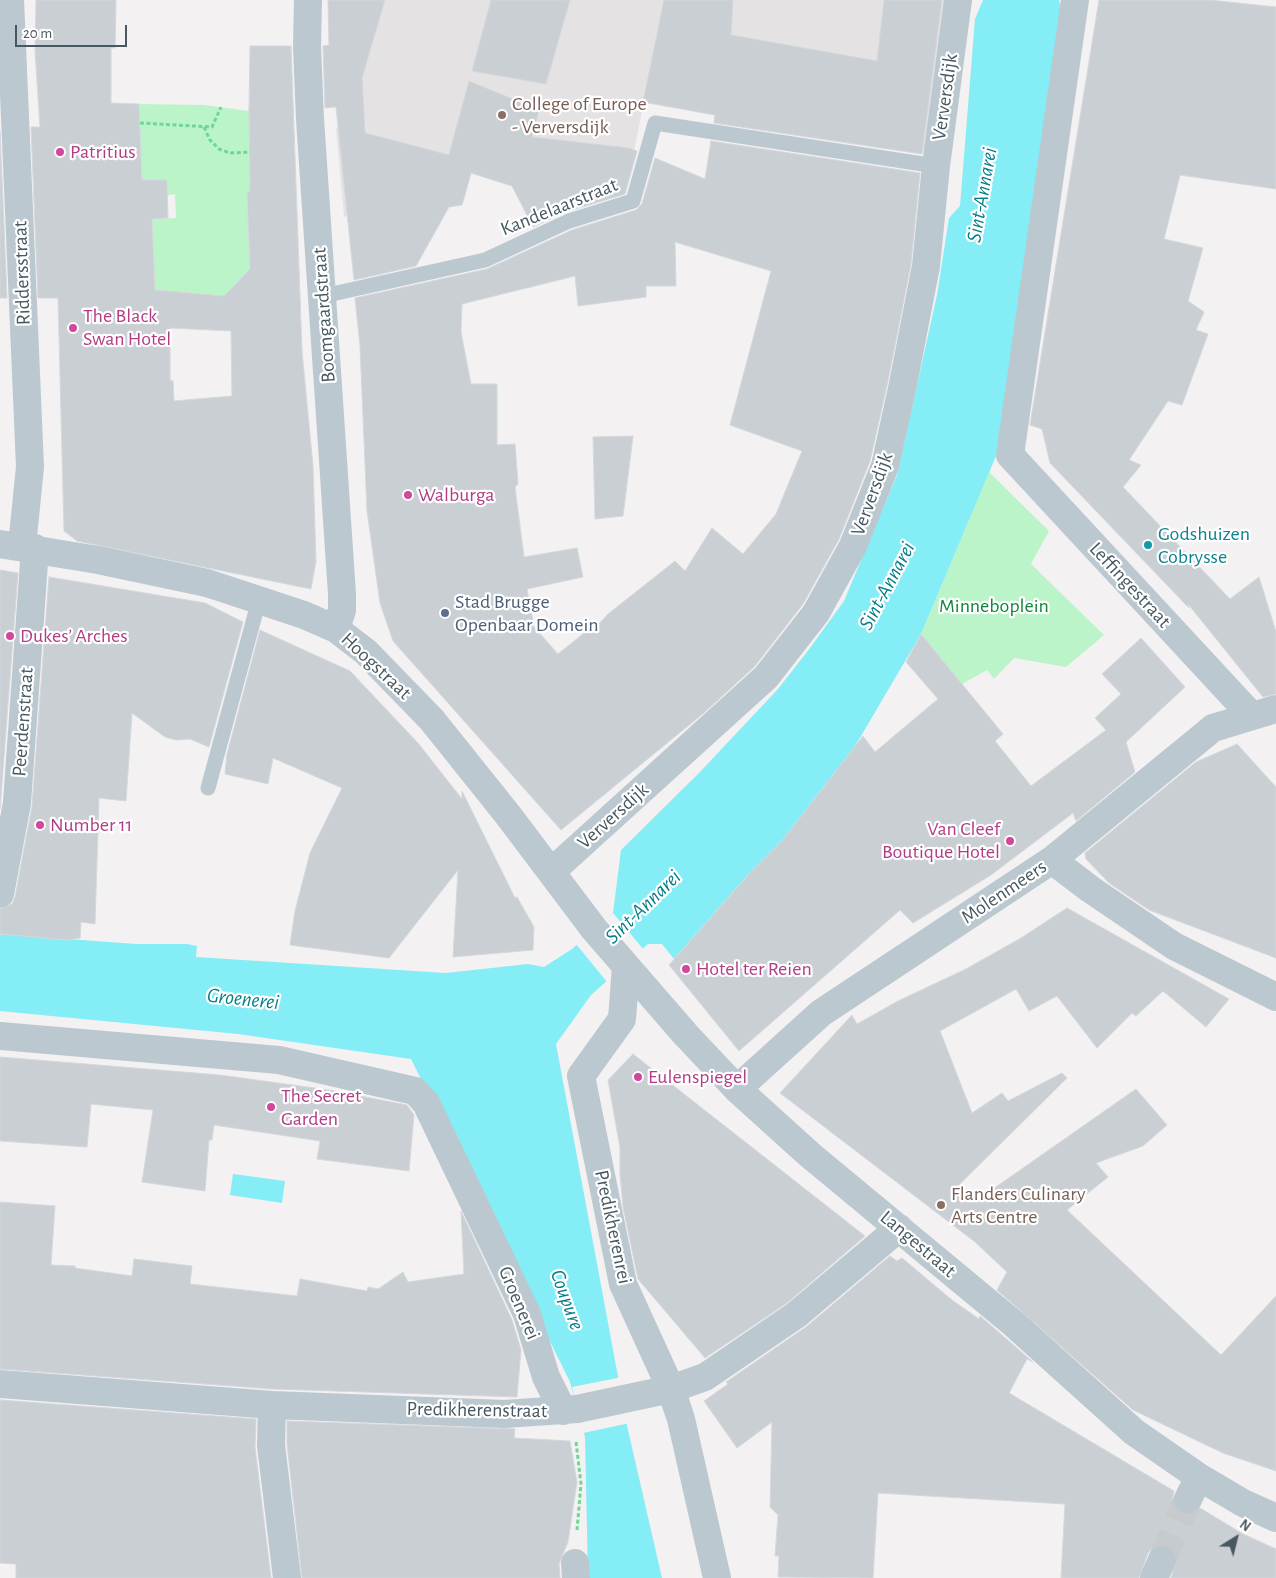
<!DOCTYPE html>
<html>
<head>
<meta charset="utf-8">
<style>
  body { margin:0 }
  #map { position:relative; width:1276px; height:1578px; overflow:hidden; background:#f3f1f1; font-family:"Alegreya Sans",sans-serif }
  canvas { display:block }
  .north { position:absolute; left:1211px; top:1513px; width:50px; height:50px; -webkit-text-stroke:4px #fff; paint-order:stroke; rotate:36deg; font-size:14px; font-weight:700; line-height:20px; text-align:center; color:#475860 }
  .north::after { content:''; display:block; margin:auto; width:18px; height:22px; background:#475860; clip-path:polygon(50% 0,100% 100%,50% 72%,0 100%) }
  .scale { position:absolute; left:15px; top:25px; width:112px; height:22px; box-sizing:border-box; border:2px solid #475860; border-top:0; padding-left:6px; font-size:15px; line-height:18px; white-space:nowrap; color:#475860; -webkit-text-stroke:4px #fff; paint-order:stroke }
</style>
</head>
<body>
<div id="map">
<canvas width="1276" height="1578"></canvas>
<div class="north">N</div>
<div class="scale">20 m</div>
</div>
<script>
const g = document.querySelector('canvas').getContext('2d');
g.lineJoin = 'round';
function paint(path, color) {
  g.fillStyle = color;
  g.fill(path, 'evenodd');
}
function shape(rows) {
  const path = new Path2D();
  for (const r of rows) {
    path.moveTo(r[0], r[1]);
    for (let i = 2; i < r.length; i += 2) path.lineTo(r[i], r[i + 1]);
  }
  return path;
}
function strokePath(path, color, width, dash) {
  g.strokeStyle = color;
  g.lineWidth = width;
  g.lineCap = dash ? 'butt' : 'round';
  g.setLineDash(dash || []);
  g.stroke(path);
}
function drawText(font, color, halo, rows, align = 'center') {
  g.font = font + ' "Alegreya Sans",sans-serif';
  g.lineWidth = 4.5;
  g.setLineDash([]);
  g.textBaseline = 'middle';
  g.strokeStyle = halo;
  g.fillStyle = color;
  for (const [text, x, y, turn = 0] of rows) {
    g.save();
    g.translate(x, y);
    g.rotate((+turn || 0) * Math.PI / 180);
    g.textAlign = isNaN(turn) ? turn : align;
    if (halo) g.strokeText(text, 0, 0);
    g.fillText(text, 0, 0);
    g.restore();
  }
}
paint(shape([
  [328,0,944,0,925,151,867,144,644,102,634,151,512,186,471,173,464,201,439,195,344,217,336,128,364,133,335,37,329,37]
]), '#e4e2e3');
paint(shape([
  [139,104,204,105,249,111,250,191,247,192,250,273,243,276,230,290,234,297,155,291,152,219,176,218,175,194,168,195,167,180,142,180],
  [989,472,1049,531,1031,564,1104,635,1066,667,1014,658,994,679,987,670,962,684,921,634]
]), '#bcf4ca');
paint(shape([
  [983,0,1059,0,1066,34,996,456,921,634,854,748,781,842,747,876,674,959,662,944,648,944,591,995,556,1044,628,1430,662,1578,588,1578,585,1437,570,1382,411,1059,238,1034,0,1011,0,934,136,944,187,944,197,946,196,957,446,973,528,964,544,967,572,949,613,913,621,850,700,772,778,689,810,648,844,601,897,475,937,295,949,218,960,206,975,19],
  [233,1174,285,1181,282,1203,230,1195]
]), '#85edf5');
paint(shape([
  [613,913,644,950,607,982,576,944],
  [622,1377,630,1423,583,1433,572,1387]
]), '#f3f1f1');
const building = shape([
  [36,0,116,0,115,48,111,48,111,103,139,104,142,180,167,180,168,218,152,219,155,290,224,296,250,269,247,192,250,191,249,111,250,46,291,46,302,351,313,466,316,561,311,589,77,541,64,531,58,298,38,298,31,127,40,127,35,51,36,0],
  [170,328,231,331,232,396,174,401,173,381,170,380,170,328],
  [328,0,385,0,362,78,365,133,449,155,469,81,539,110,532,137,629,148,637,151,625,194,566,212,533,227,512,186,471,173,462,205,449,207,416,266,354,280,336,107,325,108,323,46,329,45,328,0],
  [491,0,570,0,546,84,472,71,491,0],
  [664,0,733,0,731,35,877,61,884,0,942,0,922,154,714,123,715,115,643,102,664,0],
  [1099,0,1210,0,1276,7,1276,189,1180,175,1164,239,1203,248,1188,301,1204,312,1196,330,1208,334,1182,405,1168,401,1129,460,1141,465,1123,487,1230,599,1259,577,1276,632,1276,694,1263,697,1188,604,1189,608,1050,463,1042,429,1030,425,1099,0],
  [0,132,7,298,0,298,0,132],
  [711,141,920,173,911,264,888,381,870,461,839,539,803,604,755,666,705,712,561,830,393,641,380,603,367,511,360,346,355,298,487,269,572,230,636,210,642,204,655,158,705,179,711,141],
  [675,242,771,271,730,425,802,451,776,514,743,554,712,528,685,571,675,561,608,614,595,628,594,625,558,654,534,627,527,589,583,577,577,548,524,557,515,487,518,484,515,444,497,445,497,384,471,384,461,332,462,304,575,276,578,306,646,297,646,286,676,286,675,242],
  [633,436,623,516,595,519,593,437,633,436],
  [0,570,18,573,0,809,0,570],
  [49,577,205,603,243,622,209,747,190,739,176,740,165,737,132,713,126,801,99,798,95,924,81,922,80,938,66,940,0,934,0,909,12,904,15,897,32,806,49,577],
  [260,630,350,671,418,743,462,799,462,791,515,898,517,897,534,927,533,950,453,957,458,870,389,958,290,945,295,911,310,853,342,788,273,758,268,784,225,774,227,754,260,630],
  [921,634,1003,734,995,741,1031,786,1106,730,1095,718,1121,694,1102,674,1141,638,1185,687,1126,742,1135,772,1076,821,1073,813,991,875,913,923,900,910,739,1051,669,965,749,874,781,842,863,736,875,752,938,699,906,662,921,634],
  [1237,744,1276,787,1276,958,1149,910,1109,883,1086,859,1085,853,1196,762,1237,744],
  [1067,908,1229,999,1206,1027,1163,991,1136,1016,1132,1013,1097,1048,1057,996,1029,1011,1016,989,940,1031,972,1113,1002,1093,1008,1101,1062,1073,1067,1078,958,1186,973,1203,1136,1089,1167,1125,1143,1146,1096,1163,1108,1177,1067,1210,1221,1355,1276,1296,1276,1471,1223,1453,1133,1410,997,1290,1007,1272,975,1242,780,1093,852,1015,857,1024,898,1001,966,969,1021,938,1067,908],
  [633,1054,865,1236,787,1303,705,1358,638,1279,623,1207,620,1174,620,1148,608,1080,633,1054],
  [0,1057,220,1075,329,1090,407,1105,414,1115,409,1171,317,1159,320,1141,214,1125,212,1140,209,1140,205,1191,142,1182,153,1110,91,1104,87,1147,0,1141,0,1057],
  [0,1202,55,1206,51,1265,75,1266,75,1268,132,1276,134,1259,192,1266,190,1284,297,1296,300,1279,367,1291,368,1287,378,1289,403,1272,408,1282,464,1274,461,1211,512,1320,521,1350,517,1397,273,1389,0,1369,0,1202],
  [890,1256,897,1261,902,1258,952,1300,979,1319,980,1316,1033,1362,1027,1359,1009,1393,1174,1491,1172,1500,1175,1507,1181,1513,1189,1514,1200,1508,1243,1534,1276,1549,1276,1578,1171,1578,1177,1558,1174,1550,1169,1546,1161,1544,1153,1547,1148,1553,1139,1578,1061,1578,1065,1504,878,1493,873,1578,778,1577,779,1556,775,1556,778,1515,770,1507,772,1422,737,1448,704,1401,728,1384,726,1382,806,1327,890,1256],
  [0,1400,256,1419,255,1447,271,1578,16,1578,16,1564,0,1563,0,1400],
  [287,1421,515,1429,514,1438,570,1441,577,1482,568,1542,559,1564,560,1578,302,1578,287,1444,287,1421]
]);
paint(building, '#cacfd4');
strokePath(building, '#d4d8dd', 1);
strokePath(shape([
  [1162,1560,1188,1499]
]), '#c8cbcd', 28, [28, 14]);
strokePath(shape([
  [140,123,212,127,221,107],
  [204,127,210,140,219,149,230,153,250,152],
  [576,1442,581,1484,577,1530]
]), '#70d696', 3, [4, 2.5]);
strokePath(shape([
  [323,296,485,260,569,221,633,201,655,123,936,166],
  [208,788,259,600]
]), '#bbc8cf', 15);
strokePath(shape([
  [10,0,30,467,22,546],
  [308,0,307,46,310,119,342,594,342,610,336,629],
  [1075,0,1010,455,1251,715],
  [0,544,98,560,207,583,304,615,336,629,366,652,432,720,508,815,594,929,686,1035,737,1089,810,1155,1014,1324,1134,1432,1199,1477,1243,1503,1276,1518],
  [1052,860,1090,889,1174,946,1276,997],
  [551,872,766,677,816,613,853,546,885,466,903,384,926,266,936,166,958,0],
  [0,894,17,803,35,548],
  [626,966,622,1019,581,1076,623,1284,671,1389,681,1419,717,1578],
  [0,1036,279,1060,415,1091,426,1103,527,1314,546,1377,563,1411],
  [737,1089,821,1013,1052,860,1213,728,1276,709],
  [0,1384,272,1405,505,1414,577,1409,671,1389,705,1377,796,1315,899,1228],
  [272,1405,271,1445,287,1578],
  [1188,1499,1199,1477],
  [575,1563,576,1578],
  [1154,1578,1162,1560]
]), '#bbc8cf', 28);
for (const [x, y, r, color] of [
  [502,115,5,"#8d6e63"],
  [60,152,5,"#d1479c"],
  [73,328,5,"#d1479c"],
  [408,495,5,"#d1479c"],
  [1148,545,5,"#0f9aa8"],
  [445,613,5,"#5c6f8a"],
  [10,636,5,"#d1479c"],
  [40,825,5,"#d1479c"],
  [1010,841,5,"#d1479c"],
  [686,969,5,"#d1479c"],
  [638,1077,5,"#d1479c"],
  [271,1107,5,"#d1479c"],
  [941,1205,5,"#8d6e63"]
]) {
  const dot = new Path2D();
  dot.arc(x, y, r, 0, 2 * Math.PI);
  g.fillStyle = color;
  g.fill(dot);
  strokePath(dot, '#fff', 2);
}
drawText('20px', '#475860', '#fff', [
  ["Verversdijk",945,97,-82],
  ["Kandelaarstraat",559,207,-22],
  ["Riddersstraat",22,273,-92],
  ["Boomgaardstraat",324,315,-94],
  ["Verversdijk",872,494,-70],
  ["Leffingestraat",1130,585,47],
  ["Hoogstraat",376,666,43],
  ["Peerdenstraat",23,722,-86],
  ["Verversdijk",613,816,-42],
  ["Molenmeers",1004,892,-34],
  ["Predikherenrei",613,1227,78],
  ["Langestraat",918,1244,40],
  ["Groenerei",519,1303,67],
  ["Predikherenstraat",477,1410,1]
]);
drawText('20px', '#785e54', '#fff', [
  ["College of Europe",512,104],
  ["- Verversdijk",512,127],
  ["Flanders Culinary",951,1194],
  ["Arts Centre",951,1217]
], 'left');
drawText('20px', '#b23c85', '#fff', [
  ["Patritius",70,152],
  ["The Black",83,316],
  ["Swan Hotel",83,339],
  ["Walburga",418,495],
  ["Dukes’ Arches",20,636],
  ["Number 11",50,825],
  ["Van Cleef",1000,829,"right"],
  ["Boutique Hotel",1000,852,"right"],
  ["Hotel ter Reien",696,969],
  ["Eulenspiegel",648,1077],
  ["The Secret",281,1096],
  ["Garden",281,1119]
], 'left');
drawText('20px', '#0d838f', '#fff', [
  ["Godshuizen",1158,534],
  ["Cobrysse",1158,557]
], 'left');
drawText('20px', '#4e5e75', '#fff', [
  ["Stad Brugge",455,602],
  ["Openbaar Domein",455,625]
], 'left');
drawText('20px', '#0e853a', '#fff', [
  ["Minneboplein",994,606]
]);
drawText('italic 21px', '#057e87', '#fff', [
  ["Sint-Annarei",982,195,-80],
  ["Sint-Annarei",887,586,-62],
  ["Sint-Annarei",643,907,-44],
  ["Groenerei",243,999,6],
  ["Coupure",567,1300,70]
]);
</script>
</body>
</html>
